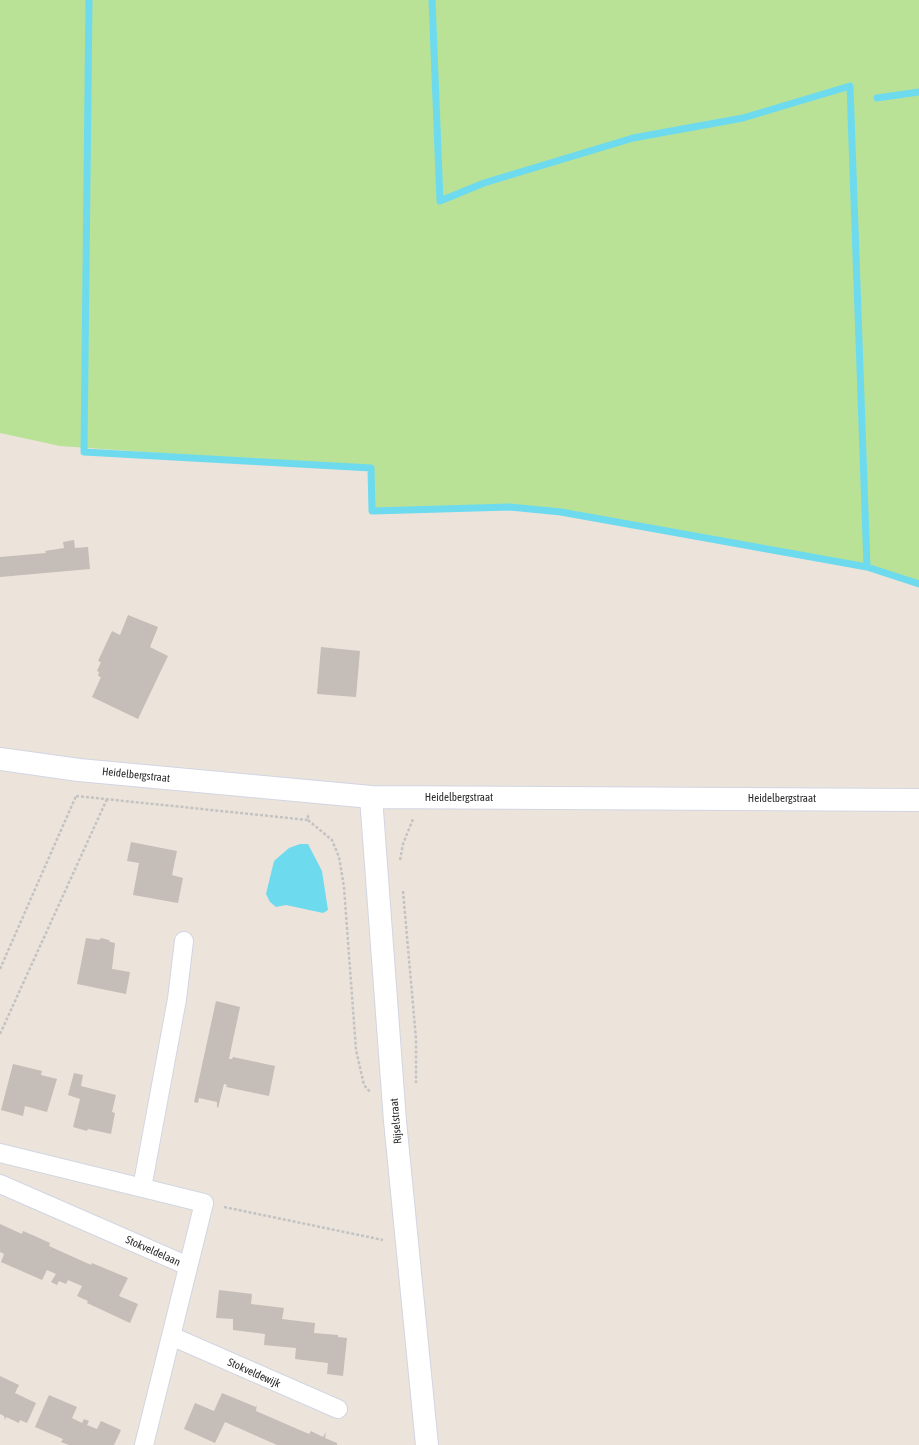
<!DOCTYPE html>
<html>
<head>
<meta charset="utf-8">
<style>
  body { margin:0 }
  canvas { display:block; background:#ece3db }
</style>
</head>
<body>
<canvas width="919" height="1445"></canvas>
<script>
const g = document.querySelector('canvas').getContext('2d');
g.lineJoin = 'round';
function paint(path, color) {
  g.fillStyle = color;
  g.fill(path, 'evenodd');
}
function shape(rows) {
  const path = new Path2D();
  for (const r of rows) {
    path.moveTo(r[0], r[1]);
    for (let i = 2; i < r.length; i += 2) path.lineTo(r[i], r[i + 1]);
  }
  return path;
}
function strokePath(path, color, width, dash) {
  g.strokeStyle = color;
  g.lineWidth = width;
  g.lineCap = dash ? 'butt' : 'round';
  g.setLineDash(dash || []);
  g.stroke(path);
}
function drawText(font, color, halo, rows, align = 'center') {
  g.font = font + ' "Asap Condensed",sans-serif';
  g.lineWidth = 4;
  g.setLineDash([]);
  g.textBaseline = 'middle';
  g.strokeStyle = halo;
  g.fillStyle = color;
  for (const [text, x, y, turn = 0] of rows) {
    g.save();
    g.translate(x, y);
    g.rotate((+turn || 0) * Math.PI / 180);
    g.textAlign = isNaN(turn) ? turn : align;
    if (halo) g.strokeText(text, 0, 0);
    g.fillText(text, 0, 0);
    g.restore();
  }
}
paint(shape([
  [0,0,919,0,919,584,867,567,561,512,510,507,372,511,371,468,60,446,0,433]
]), '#b9e297');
paint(shape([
  [300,844,308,844,322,871,328,910,323,913,286,905,276,907,270,902,266,894,274,861,289,848]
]), '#6edaee');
strokePath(shape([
  [89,0,84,452,371,468,372,511,510,507,561,512,867,567,919,584],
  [432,0,440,201,484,183,633,138,743,118,850,86,867,567],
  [877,98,919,92]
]), '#6edaee', 7);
paint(shape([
  [74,540,75,548,88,547,90,569,0,577,0,557,46,553,45,551,64,548,63,542],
  [128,615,158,627,150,647,168,656,138,719,92,697,101,677,98,676,99,672,97,671,101,662,98,661,112,631,120,635],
  [321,647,360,651,356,697,317,694],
  [131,842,177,851,172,875,183,878,178,903,133,895,139,863,127,861],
  [86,938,99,940,101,938,109,940,110,942,115,943,112,969,130,972,126,994,77,984],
  [216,1001,240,1007,229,1059,232,1059,233,1057,275,1066,269,1096,226,1087,227,1085,224,1084,218,1108,217,1107,217,1102,199,1098,198,1103,194,1102],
  [13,1064,42,1071,41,1075,57,1079,47,1112,25,1106,23,1116,1,1110],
  [74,1073,83,1075,81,1086,116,1095,112,1112,115,1113,111,1134,88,1129,87,1131,73,1127,80,1099,68,1095],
  [0,1224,22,1234,23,1231,37,1237,50,1243,49,1246,91,1265,92,1263,128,1278,119,1296,138,1304,130,1323,87,1303,88,1301,77,1296,82,1286,68,1280,66,1284,59,1281,57,1285,51,1282,56,1274,47,1270,42,1280,1,1262,4,1254,0,1252],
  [219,1290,252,1294,251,1304,284,1308,282,1319,315,1323,314,1333,338,1335,338,1337,347,1338,343,1376,327,1374,328,1363,295,1359,296,1348,264,1345,265,1334,233,1330,233,1319,216,1318],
  [0,1376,19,1385,15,1393,36,1403,27,1423,20,1420,19,1423,6,1417,5,1420,4,1416,0,1414],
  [222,1393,256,1407,257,1404,256,1411,309,1434,311,1431,323,1437,326,1432,325,1438,337,1443,337,1445,277,1445,225,1422,215,1443,184,1429,195,1403,214,1411],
  [49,1395,77,1407,72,1418,82,1423,84,1419,89,1421,87,1425,97,1429,101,1421,121,1430,114,1445,69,1445,61,1442,63,1439,35,1427]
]), '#c4bdb8');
const street = shape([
  [0,1153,204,1203,144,1445],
  [0,1184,188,1266],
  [142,1188,177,999,184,941],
  [171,1336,338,1409]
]);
const secondary = shape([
  [0,759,79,770,371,797,919,800],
  [371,797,395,1121,427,1445]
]);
strokePath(street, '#d1d6e2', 20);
strokePath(secondary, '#d1d6e2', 24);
strokePath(shape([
  [76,796,308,820,308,813],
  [308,820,332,840,339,857,344,887,356,1050,364,1085,370,1092],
  [400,860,403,844,413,819],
  [403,891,416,1039,416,1083],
  [0,969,76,796],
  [0,1034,107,799],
  [224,1207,383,1240]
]), '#c3c3c3', 2.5, [3, 2]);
strokePath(street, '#fff', 18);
strokePath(secondary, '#fff', 22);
drawText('11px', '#292929', '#fff', [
  ["Heidelbergstraat",136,775,6],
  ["Heidelbergstraat",459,798],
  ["Heidelbergstraat",782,799],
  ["Rijselstraat",396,1121,-95],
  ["Stokveldelaan",153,1251,24],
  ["Stokveldewijk",254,1373,24]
]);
</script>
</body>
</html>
